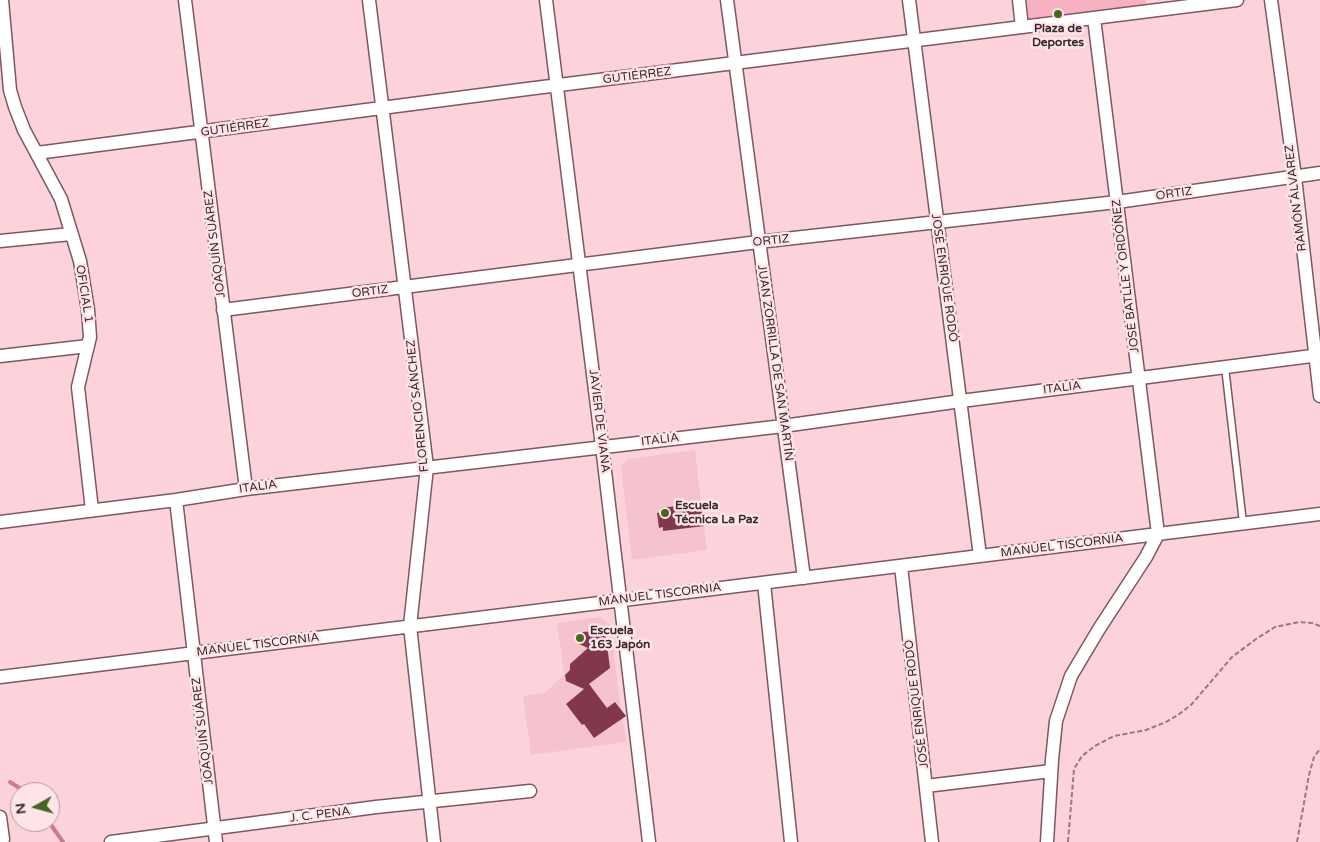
<!DOCTYPE html>
<html>
<head>
<meta charset="utf-8">
<style>
  body { margin:0 }
  #map { position:relative; width:1320px; height:842px; overflow:hidden; background:#fdd3db; font-family:"Varela Round",sans-serif }
  canvas { display:block }
  .north { position:absolute; left:10px; top:782px; width:50px; height:50px; box-sizing:border-box; background:#ffe5ea; border:1px solid #af9a9e; border-radius:50%; rotate:263deg; font-size:14px; font-weight:700; line-height:20px; text-align:center; color:#38292c }
  .north::after { content:''; display:block; margin:auto; width:18px; height:22px; background:#456821; clip-path:polygon(50% 0,100% 100%,50% 72%,0 100%) }
</style>
</head>
<body>
<div id="map">
<canvas width="1320" height="842"></canvas>
<div class="north">N</div>
</div>
<script>
const g = document.querySelector('canvas').getContext('2d');
g.lineJoin = 'round';
function paint(path, color) {
  g.fillStyle = color;
  g.fill(path, 'evenodd');
}
function shape(rows) {
  const path = new Path2D();
  for (const r of rows) {
    path.moveTo(r[0], r[1]);
    for (let i = 2; i < r.length; i += 2) path.lineTo(r[i], r[i + 1]);
  }
  return path;
}
function strokePath(path, color, width, dash) {
  g.strokeStyle = color;
  g.lineWidth = width;
  g.lineCap = dash ? 'butt' : 'round';
  g.setLineDash(dash || []);
  g.stroke(path);
}
function drawText(font, color, halo, rows, align = 'center') {
  g.font = font + ' "Varela Round",sans-serif';
  g.lineWidth = 5;
  g.setLineDash([]);
  g.textBaseline = 'middle';
  g.strokeStyle = halo;
  g.fillStyle = color;
  for (const [text, x, y, turn = 0] of rows) {
    g.save();
    g.translate(x, y);
    g.rotate((+turn || 0) * Math.PI / 180);
    g.textAlign = isNaN(turn) ? turn : align;
    if (halo) g.strokeText(text, 0, 0);
    g.fillText(text, 0, 0);
    g.restore();
  }
}
paint(shape([
  [695,450,707,550,632,560,621,467,628,459],
  [601,617,610,624,621,710,626,716,623,719,626,742,531,755,523,696,546,692,564,674,557,623]
]), '#f5c3ce');
paint(shape([
  [1027,0,1146,0,1147,7,1029,21]
]), '#f8b1c1');
strokePath(shape([
  [10,782,26,792],
  [49,822,63,842]
]), '#cd7b8f', 4);
paint(shape([
  [701,503,704,526,663,531,663,527,659,528,657,513,662,512,661,508],
  [605,630,610,668,589,684,607,708,615,702,626,716,594,738,584,724,582,725,566,704,584,689,566,681,565,675,570,670,570,664,588,648,579,644,578,637,583,632]
]), '#81374c');
const lane = shape([
  [1225,367,1243,523]
]);
const street = shape([
  [2,0,10,90,15,107,24,130,61,199,80,261,88,310,90,337,78,387,92,510],
  [185,0,246,489],
  [369,0,427,467,410,626,434,842],
  [546,0,602,446,649,842],
  [727,0,804,578],
  [909,0,980,556],
  [1019,0,1022,27],
  [1271,0,1295,177,1320,396],
  [37,153,527,89,1237,0],
  [0,241,71,234],
  [223,310,758,242,1117,202,1320,173],
  [0,356,88,346],
  [176,500,216,842],
  [0,522,176,500,246,489,783,426,961,401,1320,355],
  [901,566,932,842],
  [764,583,791,842],
  [0,677,1320,514],
  [926,786,1051,771],
  [0,817,3,839,2,842],
  [111,842,376,807,530,791],
  [1047,842,1052,760,1056,721,1071,676,1099,629,1146,557,1158,534,1094,18]
]);
strokePath(lane, '#7c5860', 9);
strokePath(street, '#7c5860', 15);
strokePath(shape([
  [1068,842,1074,769,1082,756,1095,746,1114,736,1146,730,1166,722,1178,715,1191,705,1232,657,1256,639,1275,627,1299,622,1312,623,1320,626],
  [1297,842,1309,775,1314,757,1320,749]
]), '#967a7f', 2, [5, 2.5]);
strokePath(lane, '#fff', 6);
strokePath(street, '#fff', 12);
for (const [x, y, r, color] of [
  [1058,14,5,"#456821"],
  [665,513,5,"#456821"],
  [580,638,5,"#456821"]
]) {
  const dot = new Path2D();
  dot.arc(x, y, r, 0, 2 * Math.PI);
  g.fillStyle = color;
  g.fill(dot);
  strokePath(dot, '#ffe5ea', 2);
}
drawText('bold 12px', '#38292c', '#ffe5ea', [
  ["Plaza de",1058,29,"center"],
  ["Deportes",1058,43,"center"],
  ["Escuela",675,506],
  ["Técnica La Paz",675,520],
  ["Escuela",590,631],
  ["163 Japón",590,645]
], 'left');
drawText('12px', '#38292c', '#ffe5ea', [
  ["GUTIÉRREZ",637,76,-7],
  ["GUTIÉRREZ",235,128,-8],
  ["ORTIZ",1174,194,-8],
  ["RAMÓN ÁLVAREZ",1296,198,-97],
  ["ORTIZ",771,241,-6],
  ["JOAQUÍN SUÁREZ",215,244,-97],
  ["JOSÉ BATLLE Y ORDÓÑEZ",1126,276,-97],
  ["JOSÉ ENRIQUE RODÓ",944,278,82],
  ["ORTIZ",370,292,-7],
  ["OFICIAL 1",84,294,81],
  ["JUAN ZORRILLA DE SAN MARTÍN",775,363,82],
  ["ITALIA",1062,388,-7],
  ["FLORENCIO SÁNCHEZ",418,406,-96],
  ["JAVIER DE VIANA",599,421,83],
  ["ITALIA",660,440,-7],
  ["ITALIA",258,487,-8],
  ["MANUEL TISCORNIA",1062,546,-7],
  ["MANUEL TISCORNIA",660,595,-7],
  ["MANUEL TISCORNIA",258,645,-7],
  ["JOSÉ ENRIQUE RODÓ",917,704,-97],
  ["JOAQUÍN SUÁREZ",203,731,-97],
  ["J. C. PENA",320,815,-7]
]);
</script>
</body>
</html>
